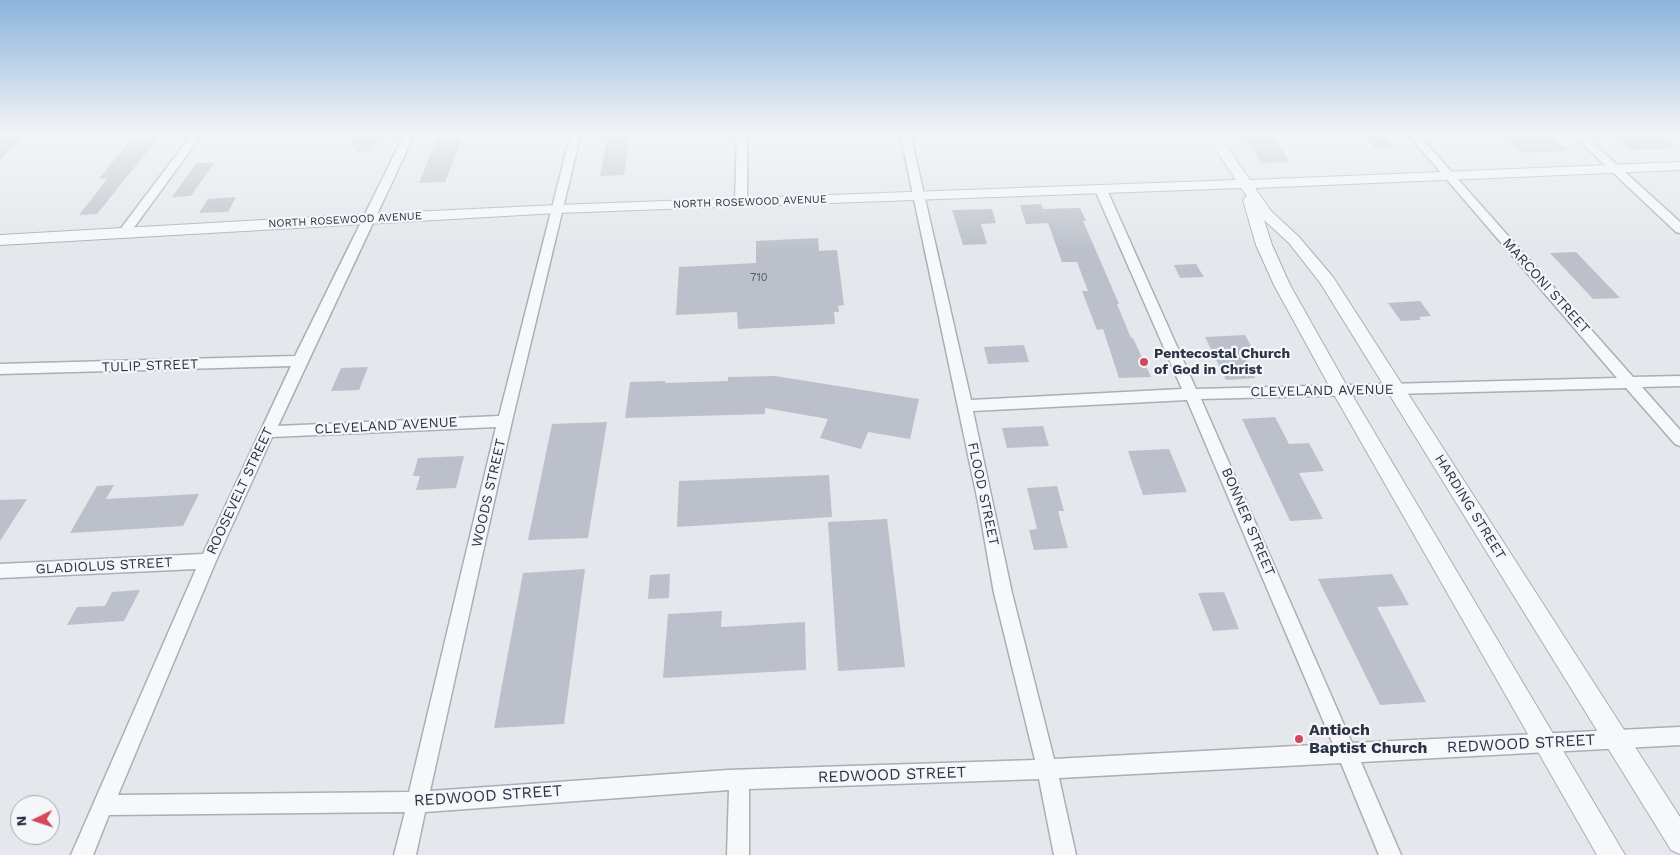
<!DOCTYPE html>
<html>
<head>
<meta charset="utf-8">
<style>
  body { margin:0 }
  #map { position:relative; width:1680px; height:855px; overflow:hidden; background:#e4e7ec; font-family:"Work Sans",sans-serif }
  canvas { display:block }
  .north { position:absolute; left:10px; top:795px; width:50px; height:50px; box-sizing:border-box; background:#f4f6f9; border:1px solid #a4a8b1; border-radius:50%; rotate:266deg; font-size:14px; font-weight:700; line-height:20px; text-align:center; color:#2b3445 }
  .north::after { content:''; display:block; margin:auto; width:18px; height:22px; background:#d1495b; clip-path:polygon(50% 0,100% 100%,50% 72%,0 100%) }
</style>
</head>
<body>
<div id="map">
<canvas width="1680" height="855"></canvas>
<div class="north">N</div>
</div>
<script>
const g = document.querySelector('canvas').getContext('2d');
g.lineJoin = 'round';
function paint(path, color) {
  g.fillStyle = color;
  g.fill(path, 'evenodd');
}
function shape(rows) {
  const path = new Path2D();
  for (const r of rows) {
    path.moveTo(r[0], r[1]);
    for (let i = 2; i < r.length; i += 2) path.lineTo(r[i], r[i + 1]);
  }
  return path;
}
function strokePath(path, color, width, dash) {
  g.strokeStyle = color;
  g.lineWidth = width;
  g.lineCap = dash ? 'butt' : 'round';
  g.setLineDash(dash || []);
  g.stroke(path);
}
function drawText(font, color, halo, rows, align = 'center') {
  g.font = font + ' "Work Sans",sans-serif';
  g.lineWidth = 4.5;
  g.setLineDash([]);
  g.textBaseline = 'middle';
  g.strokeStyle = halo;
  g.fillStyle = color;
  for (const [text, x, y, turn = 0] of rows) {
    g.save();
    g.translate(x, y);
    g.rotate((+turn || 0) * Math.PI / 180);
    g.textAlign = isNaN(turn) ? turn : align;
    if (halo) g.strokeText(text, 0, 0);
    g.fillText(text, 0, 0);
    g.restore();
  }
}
paint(shape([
  [0,133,28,133,0,160],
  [357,133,381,133,371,151,356,152,359,147,349,147],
  [608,133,630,133,624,175,600,176],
  [1241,133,1269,133,1290,162,1262,163],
  [1361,133,1380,133,1392,147,1374,147],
  [1500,133,1548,133,1569,151,1522,153],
  [1611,133,1656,133,1675,148,1632,150],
  [158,138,97,214,79,215,108,178,99,179,131,139],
  [436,140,462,140,445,182,419,183],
  [196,163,214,163,191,196,172,197],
  [236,197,228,212,199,213,208,199],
  [1041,204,1043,209,1080,208,1086,221,1083,221,1119,304,1117,304,1131,338,1133,338,1151,377,1119,378,1103,329,1097,330,1082,291,1088,291,1077,262,1062,262,1048,223,1026,224,1020,205],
  [992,209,996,223,981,224,987,244,963,245,952,210],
  [818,238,819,251,837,250,844,305,838,306,839,312,834,312,835,324,738,329,737,312,676,315,679,267,756,263,756,241],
  [1576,252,1620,298,1593,299,1550,253],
  [1196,264,1204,277,1180,278,1174,265],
  [1420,301,1431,316,1419,317,1421,320,1401,321,1388,303],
  [1245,335,1254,351,1242,352,1255,378,1226,380,1205,337],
  [1024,345,1029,362,988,364,984,347],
  [368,367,359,390,331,391,341,368],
  [775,376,919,399,910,439,868,432,861,449,820,438,828,419,765,408,765,414,625,418,630,382,665,381,665,383,728,381,728,377],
  [1275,417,1289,444,1309,443,1324,471,1299,473,1323,519,1290,521,1242,419],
  [607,422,588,538,528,540,552,424],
  [1043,426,1049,446,1007,448,1002,428],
  [1169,449,1187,492,1143,495,1128,451],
  [464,456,456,488,416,490,420,476,413,476,418,458],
  [829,475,832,517,677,527,679,481],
  [114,485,106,499,199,494,183,526,70,533,97,486],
  [1057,486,1064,511,1058,511,1068,548,1034,550,1029,530,1037,529,1027,488],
  [27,499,0,541,0,500],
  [887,519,905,667,838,671,828,522],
  [585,569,564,724,494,728,523,573],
  [670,574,669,598,648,599,650,575],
  [1392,574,1409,605,1377,607,1426,702,1380,705,1318,579],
  [140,590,124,621,67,625,77,607,105,606,112,592],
  [1224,592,1239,629,1213,631,1198,593],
  [722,611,721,627,805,622,806,670,663,678,668,614]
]), '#bbc0ca');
const minor = shape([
  [193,133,203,133,127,237,119,237,117,234,119,231,193,133],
  [405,133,415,133,278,426,499,416,571,133,581,133,512,421,430,791,728,770,1035,760,994,593,978,502,900,133,910,133,971,400,1182,389,1095,190,1101,187,1107,190,1196,389,1617,378,1407,133,1417,133,1633,377,1680,376,1680,386,1642,387,1680,430,1680,446,1675,444,1626,388,1201,399,1352,743,1680,727,1680,745,1361,762,1401,855,1379,855,1341,763,1059,778,1076,855,1054,855,1039,779,749,789,749,855,727,855,729,790,425,812,416,855,394,855,405,812,109,815,93,855,71,855,196,569,0,578,0,564,203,554,291,366,0,374,0,364,295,356,405,133],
  [1187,400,1333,744,1054,759,1012,593,973,411,1187,400],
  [496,427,409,792,118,795,216,561,272,437,496,427],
  [737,133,747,133,747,202,741,206,735,202,737,133],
  [1571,133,1582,133,1680,222,1680,233,1676,232,1571,133]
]);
const tertiary = shape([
  [1205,133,1217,133,1250,180,1680,162,1680,170,1255,188,1271,211,1299,237,1333,277,1680,817,1680,854,1671,850,1321,284,1289,243,1264,220,1272,245,1290,285,1348,388,1625,855,1597,855,1332,391,1274,285,1256,245,1243,200,1247,196,1241,188,557,213,0,245,0,235,369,214,557,205,1236,180,1205,133]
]);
strokePath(minor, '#a9aeb7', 3);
strokePath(tertiary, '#a9aeb7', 2);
paint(minor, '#f7f8fa');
paint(tertiary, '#f7f8fa');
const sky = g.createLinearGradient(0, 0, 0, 252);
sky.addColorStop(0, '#8bb4dd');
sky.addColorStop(0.53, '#f3f4f6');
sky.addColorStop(1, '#f3f4f600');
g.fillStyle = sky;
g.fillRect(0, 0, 1680, 252);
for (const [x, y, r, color] of [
  [1144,362,5,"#d1495b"],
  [1299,739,5,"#d1495b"]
]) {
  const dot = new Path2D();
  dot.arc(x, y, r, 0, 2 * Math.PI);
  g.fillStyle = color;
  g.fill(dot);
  strokePath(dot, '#f4f6f9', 2);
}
drawText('11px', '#2b3445', '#f4f6f9', [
  ["NORTH ROSEWOOD AVENUE",750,202,-2],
  ["NORTH ROSEWOOD AVENUE",345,220,-3]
]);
drawText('11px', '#4f5766', null, [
  ["710",759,278]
]);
drawText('14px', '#2b3445', '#f4f6f9', [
  ["MARCONI STREET",1546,286,48],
  ["TULIP STREET",150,366,-2],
  ["CLEVELAND AVENUE",1322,391,-1],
  ["CLEVELAND AVENUE",386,426,-3],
  ["ROOSEVELT STREET",240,491,-65],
  ["WOODS STREET",489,493,-77],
  ["FLOOD STREET",983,494,78],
  ["HARDING STREET",1470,507,58],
  ["BONNER STREET",1248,522,67],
  ["GLADIOLUS STREET",104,566,-3]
]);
drawText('bold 14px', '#2b3445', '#f4f6f9', [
  ["Pentecostal Church",1154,354],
  ["of God in Christ",1154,370]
], 'left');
drawText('bold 16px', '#2b3445', '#f4f6f9', [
  ["Antioch",1309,730],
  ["Baptist Church",1309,748]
], 'left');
drawText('16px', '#2b3445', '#f4f6f9', [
  ["REDWOOD STREET",1521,744,-3],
  ["REDWOOD STREET",892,775,-2],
  ["REDWOOD STREET",488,796,-4]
]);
</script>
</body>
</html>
